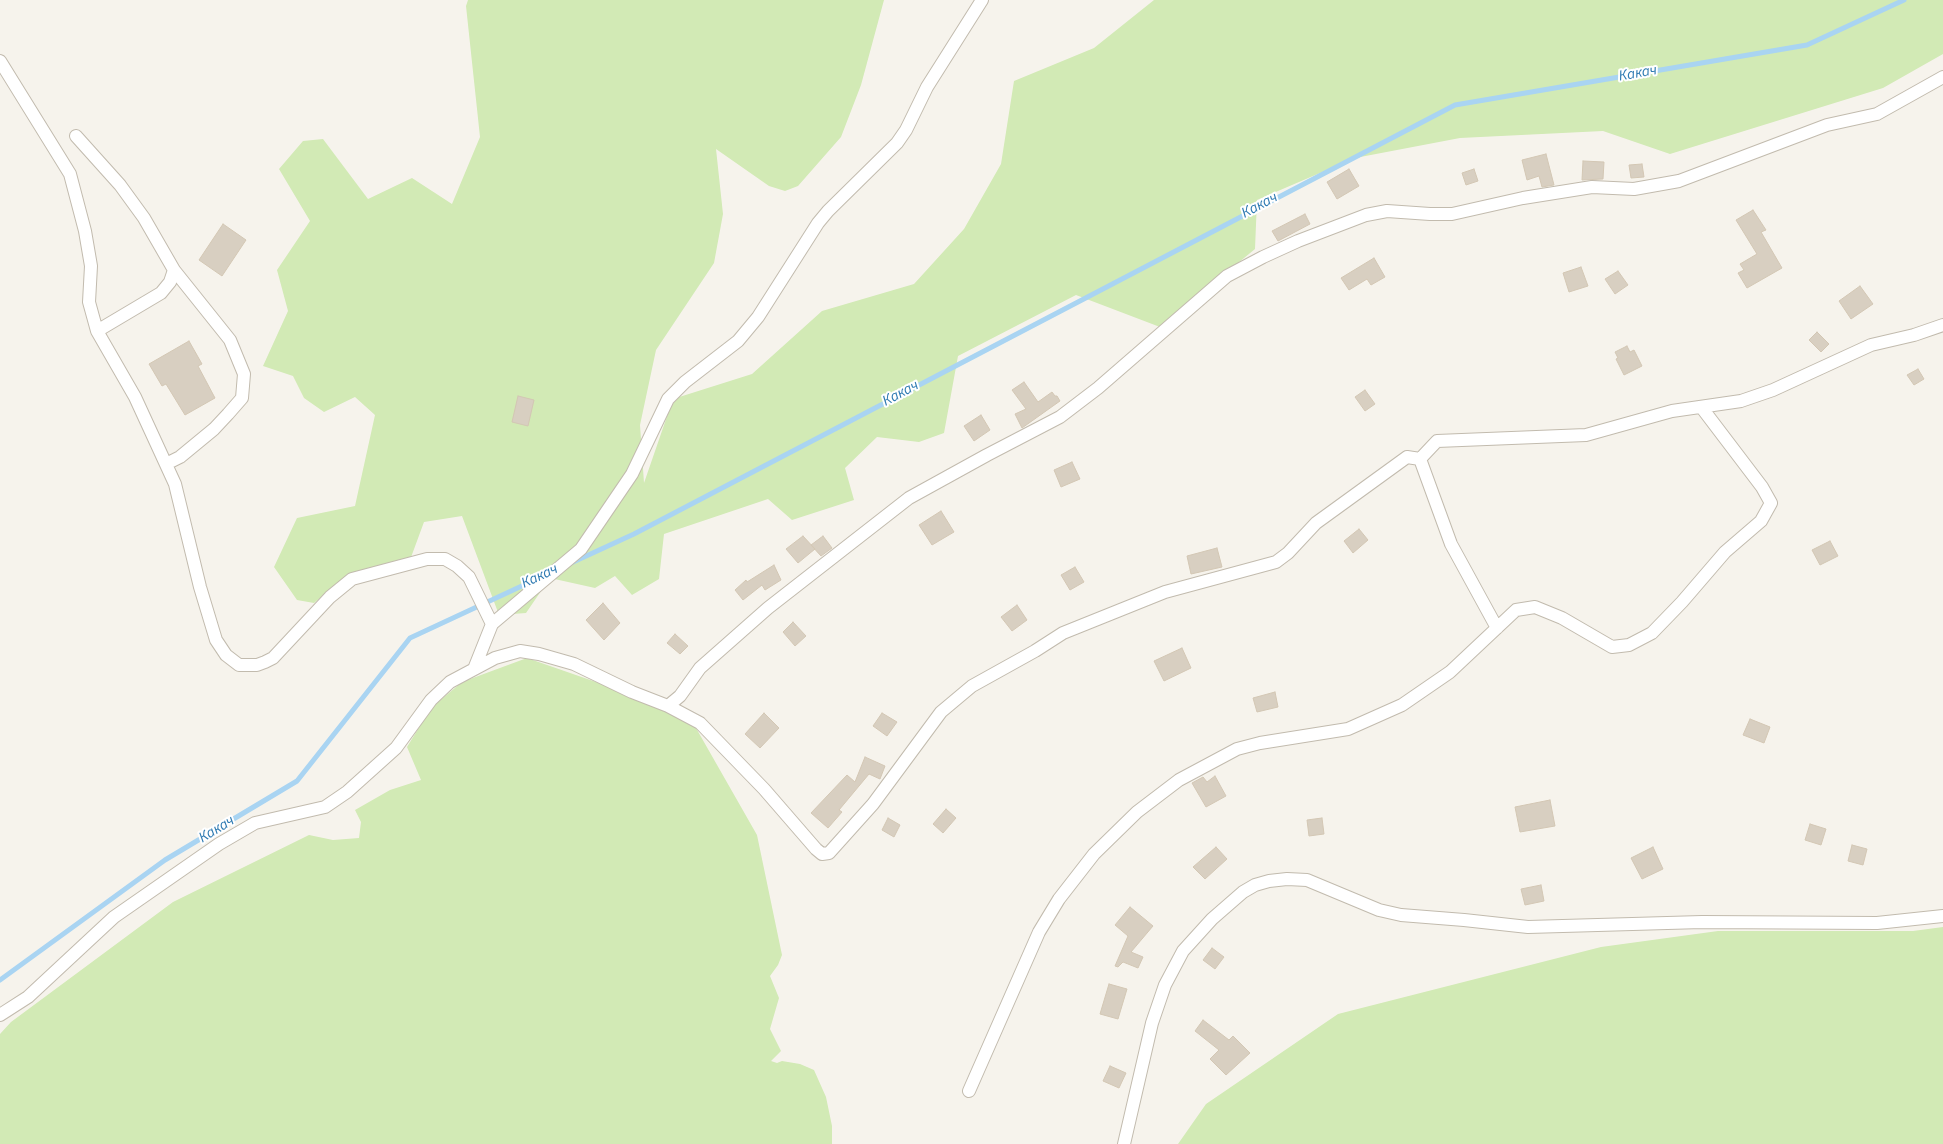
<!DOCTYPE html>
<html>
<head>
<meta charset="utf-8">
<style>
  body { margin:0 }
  canvas { display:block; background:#f6f3ec }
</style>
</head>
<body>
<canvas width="1943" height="1144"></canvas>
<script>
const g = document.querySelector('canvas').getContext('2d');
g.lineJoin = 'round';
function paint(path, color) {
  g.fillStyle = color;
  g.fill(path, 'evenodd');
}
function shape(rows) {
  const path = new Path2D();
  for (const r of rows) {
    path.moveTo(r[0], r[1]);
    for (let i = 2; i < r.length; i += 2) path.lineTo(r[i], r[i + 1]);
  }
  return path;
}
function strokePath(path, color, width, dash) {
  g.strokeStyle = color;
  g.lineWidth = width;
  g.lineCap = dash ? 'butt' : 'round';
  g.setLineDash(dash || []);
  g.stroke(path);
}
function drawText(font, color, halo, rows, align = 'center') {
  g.font = font + ' "Source Sans 3",sans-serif';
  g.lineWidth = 4;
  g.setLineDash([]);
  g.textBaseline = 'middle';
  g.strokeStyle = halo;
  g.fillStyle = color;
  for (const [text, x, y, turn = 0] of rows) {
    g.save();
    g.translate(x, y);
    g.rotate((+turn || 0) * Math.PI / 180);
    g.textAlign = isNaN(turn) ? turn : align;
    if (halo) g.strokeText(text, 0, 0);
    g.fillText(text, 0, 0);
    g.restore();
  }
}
paint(shape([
  [468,0,884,0,861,85,841,137,798,186,785,191,769,186,716,149,723,214,714,263,656,350,640,425,644,483,673,399,752,374,822,311,914,284,964,229,1001,164,1014,81,1094,48,1154,0,1943,0,1943,54,1883,88,1670,154,1603,131,1460,138,1355,158,1257,200,1255,249,1160,327,1076,295,958,356,944,433,919,442,877,437,845,468,854,500,792,520,768,499,664,534,659,579,632,595,615,576,595,588,550,578,526,613,499,615,462,516,424,522,410,560,348,574,314,603,297,600,274,567,297,518,355,506,375,415,355,397,324,412,304,398,293,376,263,366,288,311,277,270,310,221,279,169,303,141,323,139,368,199,412,178,452,204,480,137,466,6],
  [527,658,688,714,757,835,782,955,778,965,770,976,779,998,770,1029,781,1051,771,1061,777,1063,782,1061,800,1064,814,1070,826,1097,832,1126,832,1144,0,1144,0,1034,11,1022,173,902,309,835,333,840,359,838,361,822,355,810,390,790,421,780,407,747,431,708,462,682],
  [1943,927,1943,1144,1178,1144,1206,1104,1338,1014,1601,947,1718,931,1913,931]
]), '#d2eab5');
strokePath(shape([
  [571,563,634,534,1455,105,1807,45,1904,0],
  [0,980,165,860,297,781,410,638,539,578]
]), '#a9d4f2', 5);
const building = shape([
  [1546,154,1554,185,1542,187,1539,176,1527,180,1522,160,1546,154],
  [1583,161,1604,162,1603,179,1582,180,1583,161],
  [1642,164,1644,177,1631,178,1629,165,1642,164],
  [1349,169,1359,186,1337,199,1327,182,1349,169],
  [1474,169,1478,181,1466,185,1462,173,1474,169],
  [1753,210,1766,230,1761,232,1782,268,1747,288,1738,273,1744,270,1740,264,1757,254,1736,220,1753,210],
  [1305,214,1310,224,1278,241,1272,231,1305,214],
  [223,224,246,240,222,276,199,260,223,224],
  [1374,258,1385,277,1371,285,1367,279,1349,290,1341,278,1374,258],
  [1581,267,1588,286,1569,292,1563,273,1581,267],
  [1618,271,1628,285,1615,294,1605,279,1618,271],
  [1860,286,1873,304,1851,319,1839,301,1860,286],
  [1817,332,1829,344,1821,352,1809,340,1817,332],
  [189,341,202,364,198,366,215,398,185,415,166,384,162,386,149,364,189,341],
  [1627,346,1630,352,1634,350,1642,366,1624,375,1616,359,1618,358,1615,352,1627,346],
  [1918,369,1924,379,1914,385,1907,375,1918,369],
  [1024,382,1038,402,1052,392,1055,396,1057,396,1060,401,1022,428,1015,414,1026,409,1012,390,1024,382],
  [1365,390,1375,404,1365,411,1355,397,1365,390],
  [518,396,534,400,528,426,512,422,518,396],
  [981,415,990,430,974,441,964,426,981,415],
  [1072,462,1080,479,1061,487,1054,470,1072,462],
  [941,511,954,532,932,545,919,525,941,511],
  [1359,529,1368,540,1353,553,1344,541,1359,529],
  [803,536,815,549,798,563,786,549,803,536],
  [823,536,832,548,821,556,811,545,823,536],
  [1830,541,1838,556,1820,565,1812,550,1830,541],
  [1217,548,1222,567,1191,574,1187,556,1217,548],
  [774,565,781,580,765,590,762,585,743,600,735,590,746,580,747,582,774,565],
  [1075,567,1084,582,1070,590,1061,575,1075,567],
  [603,603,620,623,604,640,586,620,603,603],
  [1017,605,1027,620,1012,631,1001,617,1017,605],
  [793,622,806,636,795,646,783,632,793,622],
  [675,634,688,646,680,654,667,643,675,634],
  [1182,648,1191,668,1164,681,1154,661,1182,648],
  [1275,692,1278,707,1257,712,1253,698,1275,692],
  [764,713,779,728,760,748,745,734,764,713],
  [882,713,897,722,887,736,873,726,882,713],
  [1750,719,1770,727,1764,743,1743,735,1750,719],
  [865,757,885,766,880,779,869,774,839,810,842,812,828,828,811,813,847,775,855,782,865,757],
  [1215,776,1226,796,1206,807,1192,783,1203,777,1207,782,1215,776],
  [1550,800,1555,826,1520,832,1515,807,1550,800],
  [946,809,956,818,943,833,933,824,946,809],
  [888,818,900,825,894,837,882,830,888,818],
  [1322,818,1324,834,1309,836,1307,820,1322,818],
  [1810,824,1826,829,1821,845,1805,840,1810,824],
  [1852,845,1867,849,1863,865,1848,861,1852,845],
  [1216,847,1227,859,1205,879,1193,867,1216,847],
  [1653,847,1663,869,1642,879,1631,858,1653,847],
  [1541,885,1544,901,1525,905,1521,889,1541,885],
  [1130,907,1153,926,1131,952,1143,957,1138,968,1123,962,1118,967,1115,966,1128,936,1115,925,1130,907],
  [1212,948,1224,957,1215,969,1203,960,1212,948],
  [1109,984,1127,989,1118,1019,1100,1014,1109,984],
  [1203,1020,1229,1040,1233,1036,1250,1053,1226,1075,1210,1059,1219,1050,1195,1031,1203,1020],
  [1110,1066,1126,1073,1119,1088,1103,1081,1110,1066]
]);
paint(building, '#d8cfc1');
strokePath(building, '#d3c7b4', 1);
const minor = shape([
  [0,61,70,174,85,231,91,266,89,302,97,331,135,397,175,484,200,587,216,640,226,655,239,665,257,665,265,662,273,658,330,597,352,579,427,559,445,559,457,566,469,577,492,624,474,669],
  [76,136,120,185,144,218,174,270,230,340,244,374,242,398,228,414,214,429,180,457,166,464],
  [97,331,161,293,170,282,174,270],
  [1420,459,1451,544,1497,628],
  [492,624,581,549,632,474,668,399,685,382,738,341,758,317,818,223,828,211,897,143,906,130,927,87,982,0],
  [668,706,700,723,764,789,816,849,822,854,829,853,873,804,941,712,972,686,1035,651,1063,633,1165,592,1276,562,1288,553,1316,523,1407,457,1420,459,1437,441,1586,435,1672,411,1741,401,1773,390,1871,345,1914,335,1943,325],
  [0,1015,28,997,114,917,219,844,255,823,325,807,347,792,396,748,431,700,450,682,495,658,520,651,539,654,574,664,632,692,668,706,680,696,700,668,768,608,909,498,987,455,1060,417,1098,388,1227,276,1263,257,1298,241,1366,215,1387,211,1430,214,1452,214,1523,198,1592,187,1634,189,1679,181,1827,125,1877,114,1943,77],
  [969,1091,1039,932,1059,899,1094,854,1137,812,1179,780,1237,749,1260,743,1348,729,1402,705,1450,672,1516,610,1535,607,1562,618,1612,647,1629,645,1652,633,1682,602,1725,552,1761,521,1771,503,1762,487,1702,408],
  [1124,1144,1152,1023,1165,985,1183,951,1212,919,1243,892,1255,885,1269,881,1287,879,1307,880,1379,910,1401,915,1464,920,1528,927,1702,922,1877,923,1943,916]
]);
strokePath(minor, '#c2bbae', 14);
strokePath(minor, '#fff', 12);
drawText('italic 15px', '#2e7ab2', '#fff', [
  ["Какач",1638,74,-10],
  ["Какач",1260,206,-28],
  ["Какач",901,394,-28],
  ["Какач",540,577,-25],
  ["Какач",217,830,-31]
]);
</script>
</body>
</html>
